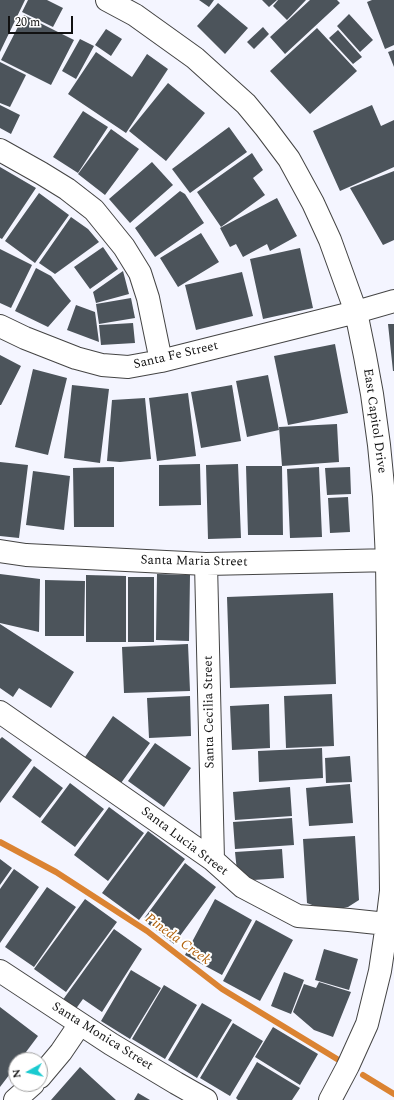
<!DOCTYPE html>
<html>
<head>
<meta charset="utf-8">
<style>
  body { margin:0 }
  #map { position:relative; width:394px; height:1100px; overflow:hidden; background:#f4f5ff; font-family:Spectral,serif }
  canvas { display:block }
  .north { position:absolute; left:8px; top:1052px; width:40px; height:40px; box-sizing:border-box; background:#fff; border:1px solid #a0a0a0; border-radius:50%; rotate:262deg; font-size:11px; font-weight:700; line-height:16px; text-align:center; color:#111 }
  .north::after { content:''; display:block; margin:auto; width:14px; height:18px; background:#19cad0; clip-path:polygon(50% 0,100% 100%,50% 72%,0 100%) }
  .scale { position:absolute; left:8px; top:16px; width:65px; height:18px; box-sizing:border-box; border:2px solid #111; border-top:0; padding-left:5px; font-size:12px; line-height:14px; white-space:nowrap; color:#111; -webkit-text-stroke:3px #fff; paint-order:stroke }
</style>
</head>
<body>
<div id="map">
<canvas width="394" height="1100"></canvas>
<div class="north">N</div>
<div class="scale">20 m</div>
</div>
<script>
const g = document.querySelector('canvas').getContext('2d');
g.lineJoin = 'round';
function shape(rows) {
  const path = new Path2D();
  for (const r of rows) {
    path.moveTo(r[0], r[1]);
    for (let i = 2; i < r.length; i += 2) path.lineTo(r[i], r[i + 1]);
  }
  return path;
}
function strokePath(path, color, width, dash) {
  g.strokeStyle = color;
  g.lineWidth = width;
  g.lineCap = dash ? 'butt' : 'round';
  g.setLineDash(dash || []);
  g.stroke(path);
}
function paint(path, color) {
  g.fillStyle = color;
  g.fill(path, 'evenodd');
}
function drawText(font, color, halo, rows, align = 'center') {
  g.font = font + ' Spectral,serif';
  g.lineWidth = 4;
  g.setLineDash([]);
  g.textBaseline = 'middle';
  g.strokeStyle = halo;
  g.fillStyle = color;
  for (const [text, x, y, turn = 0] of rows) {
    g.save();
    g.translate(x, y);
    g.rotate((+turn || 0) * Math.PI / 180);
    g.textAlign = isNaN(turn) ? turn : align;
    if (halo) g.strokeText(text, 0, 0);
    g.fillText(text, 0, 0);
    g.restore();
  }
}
strokePath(shape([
  [0,842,56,872,147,931,222,989,337,1059],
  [363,1075,394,1094]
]), '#db8332', 6);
paint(shape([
  [0,0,25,0,0,52],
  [28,0,47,0,63,8,53,27,22,12],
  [199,0,214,0,209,7],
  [262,0,277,0,269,7],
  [278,0,306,0,287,20,273,6],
  [310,0,337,0,340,3,285,54,270,37],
  [372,0,394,0,394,45,385,49,367,2],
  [218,3,248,28,225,54,197,26],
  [349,14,373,40,360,52,337,26],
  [24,15,74,40,51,85,1,60],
  [263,27,269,34,254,49,247,42],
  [317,28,357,71,310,114,270,71],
  [106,29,122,39,111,56,95,45],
  [338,30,362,57,353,64,329,38],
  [80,39,94,46,76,79,62,71],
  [394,50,394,67,388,52],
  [96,52,132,77,147,54,168,69,126,133,68,94],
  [0,62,26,75,10,107,0,103],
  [168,83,205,113,166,161,129,131],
  [0,105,20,115,11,134,0,128],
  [372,105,381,126,394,120,394,167,340,191,313,131],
  [83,111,108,127,78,173,53,157],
  [229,127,247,152,190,193,172,169],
  [111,129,139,149,105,195,78,174],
  [252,153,263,170,253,178,265,195,221,227,197,192],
  [152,162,173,185,130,223,109,199],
  [0,167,36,188,2,239,0,238],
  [394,171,394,240,383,245,350,188],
  [180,191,185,194,204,223,155,257,135,228],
  [39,193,69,215,35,263,5,241],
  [277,198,297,236,270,251,267,244,243,257,236,244,230,247,220,228],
  [71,217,88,229,99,242,55,274,39,263],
  [201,233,219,262,178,287,160,258],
  [103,247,118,269,90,289,74,267],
  [300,248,313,308,263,319,250,259],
  [0,249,32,265,11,308,0,303],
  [36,268,51,276,71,301,48,327,15,311],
  [123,271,129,294,96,303,93,292],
  [242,272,253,316,196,330,185,285],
  [131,298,135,318,99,324,96,304],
  [76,305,95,312,99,342,67,330],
  [133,323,135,343,101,345,99,325],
  [388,324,394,324,394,371,393,371],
  [335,344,348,413,288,425,274,356],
  [0,355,21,366,1,405,0,405],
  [33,369,67,378,48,455,15,447],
  [268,375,279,430,247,437,236,381],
  [72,385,109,389,100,463,64,458],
  [232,385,241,441,201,448,191,392],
  [188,393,196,456,157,461,149,398],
  [145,398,151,459,120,462,107,461,112,400],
  [337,424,339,462,282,466,283,535,248,535,246,466,282,466,279,427],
  [0,462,28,465,19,538,0,536],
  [200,464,201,505,159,506,159,465],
  [238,464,241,538,208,539,206,465],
  [114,467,114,527,74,527,73,468],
  [319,467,322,537,290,538,287,469],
  [350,467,351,494,327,495,325,468],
  [33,471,70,476,64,530,26,525],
  [348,497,350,532,330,533,328,498],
  [0,574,40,579,39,632,0,623],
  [157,574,190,575,189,641,156,640],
  [86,575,126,576,126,642,86,642],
  [128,577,154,577,154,642,128,642],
  [45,580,85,581,84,636,45,636],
  [333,593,336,684,230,688,227,597],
  [0,624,74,672,51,708,19,688,13,697,0,688],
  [188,644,190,691,124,693,122,647],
  [332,694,334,746,286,748,284,696],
  [190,696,191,736,149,738,147,698],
  [269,704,270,748,232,750,230,706],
  [113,716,150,743,121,783,85,757],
  [2,737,32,760,0,803,0,739],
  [155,743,191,768,164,807,128,781],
  [322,748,323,778,259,782,258,751],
  [350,756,352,782,326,783,325,758],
  [34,766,63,788,40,818,12,797],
  [70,783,104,809,75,847,41,822],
  [350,784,353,823,309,826,306,788],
  [290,787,292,816,235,820,233,792],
  [109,807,144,833,108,881,74,855],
  [292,818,294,845,235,849,233,822],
  [148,831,185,859,139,920,102,893],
  [355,836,359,900,348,907,335,910,320,908,307,903,303,839],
  [282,849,284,878,238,881,235,852],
  [0,859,12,868,0,885],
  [185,863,216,887,174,944,143,920],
  [14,869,39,887,0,943,0,889],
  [47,887,76,907,34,967,5,947],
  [85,899,117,922,66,992,34,969],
  [215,899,252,920,222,975,185,955],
  [256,920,293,940,260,1001,223,981],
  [114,929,142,949,102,1012,83,999,75,1010,62,1001],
  [324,949,358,959,349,990,315,980],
  [131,970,161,988,130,1039,101,1021],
  [284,972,304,980,291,1014,271,1006],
  [319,982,351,992,333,1037,314,1030,293,1012,304,984,316,988],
  [164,985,197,1005,165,1059,132,1039],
  [202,1003,232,1020,197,1078,168,1060],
  [0,1007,38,1036,20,1060,16,1060,16,1066,0,1087],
  [233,1023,263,1041,230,1096,200,1078],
  [273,1027,318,1054,300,1085,255,1057],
  [257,1062,300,1088,292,1100,238,1100,236,1098],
  [80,1067,116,1100,51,1100],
  [138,1093,150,1100,134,1100]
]), '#4c545b');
const minor = shape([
  [107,0,135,15,195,58,246,104,265,127,289,159,313,203,330,240,356,312,365,356,372,394,379,445,384,496,387,560,391,891,387,924,380,971,367,1024,348,1066,330,1100],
  [0,150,41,173,67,189,94,210,124,247,140,273,148,298,161,361],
  [0,326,25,338,76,358,102,365,128,367,161,361,356,312,394,301],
  [0,551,26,555,206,564,394,560],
  [206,564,213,860],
  [0,712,213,860,243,887,298,916,349,920,387,924],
  [0,971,111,1044,176,1083,206,1100],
  [40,1077,61,1052,80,1024],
  [15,1100,33,1084]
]);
strokePath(minor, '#444', 24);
strokePath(minor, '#fff', 22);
drawText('13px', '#111', '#fff', [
  ["Santa Fe Street",176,356,-13],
  ["East Capitol Drive",374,421,82],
  ["Santa Maria Street",194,562,1],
  ["Santa Cecilia Street",210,712,-91],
  ["Santa Lucia Street",184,842,37],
  ["Santa Monica Street",102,1037,32]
]);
drawText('italic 14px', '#b1610b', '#fff', [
  ["Pineda Creek",177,940,36]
]);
</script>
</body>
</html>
